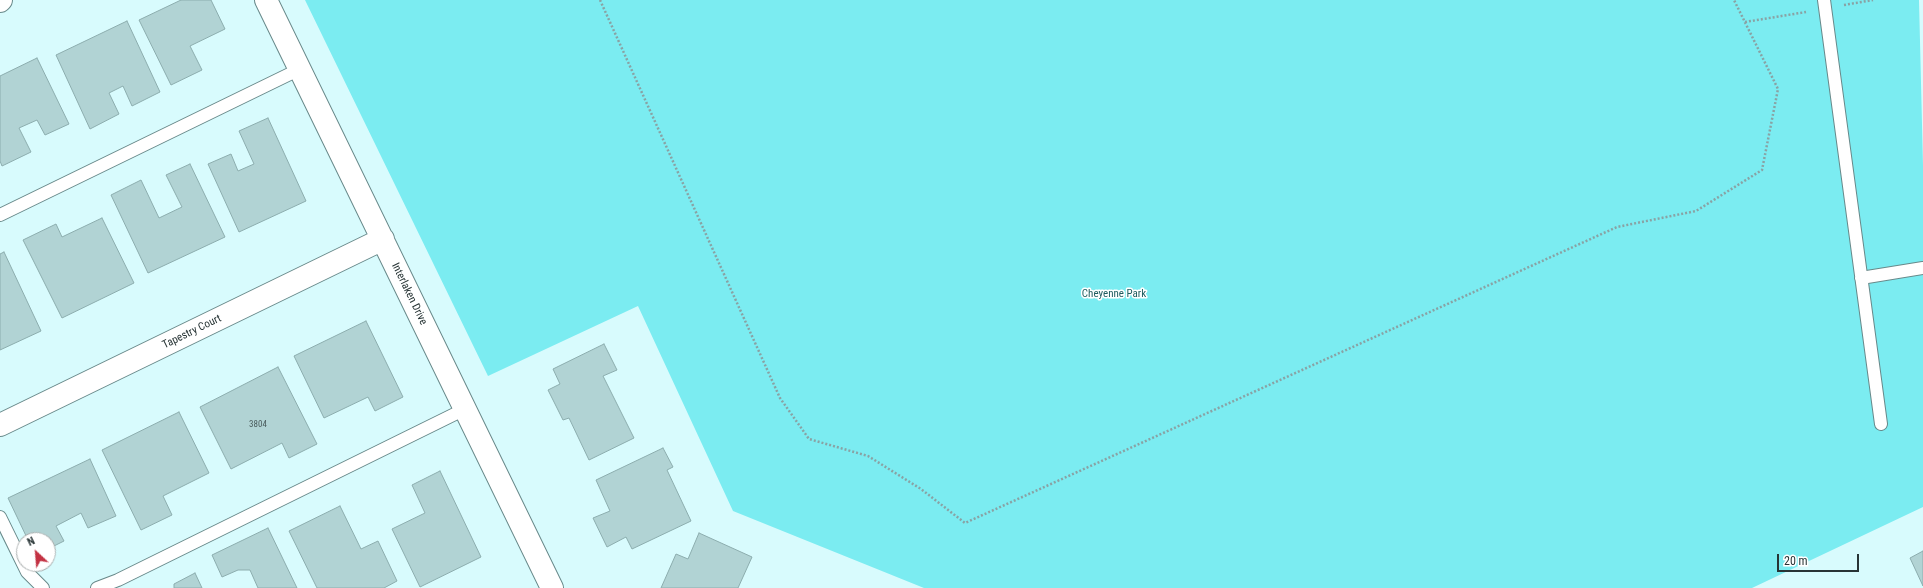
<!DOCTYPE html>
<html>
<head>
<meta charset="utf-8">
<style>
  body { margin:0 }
  #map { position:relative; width:1923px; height:588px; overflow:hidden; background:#d8fbfd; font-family:"Roboto Condensed",sans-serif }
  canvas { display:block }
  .north { position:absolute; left:16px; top:532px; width:40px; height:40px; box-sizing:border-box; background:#fff; border:1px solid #a9aeae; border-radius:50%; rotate:334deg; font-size:11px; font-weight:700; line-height:16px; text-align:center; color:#273435 }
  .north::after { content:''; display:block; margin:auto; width:14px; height:18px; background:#c33243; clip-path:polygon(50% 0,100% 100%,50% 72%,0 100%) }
  .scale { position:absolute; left:1777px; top:554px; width:82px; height:18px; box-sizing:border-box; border:2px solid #273435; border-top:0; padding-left:5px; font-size:12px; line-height:14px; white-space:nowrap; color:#273435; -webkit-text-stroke:3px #fff; paint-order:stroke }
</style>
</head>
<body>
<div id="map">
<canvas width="1923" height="588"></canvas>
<div class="north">N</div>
<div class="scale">20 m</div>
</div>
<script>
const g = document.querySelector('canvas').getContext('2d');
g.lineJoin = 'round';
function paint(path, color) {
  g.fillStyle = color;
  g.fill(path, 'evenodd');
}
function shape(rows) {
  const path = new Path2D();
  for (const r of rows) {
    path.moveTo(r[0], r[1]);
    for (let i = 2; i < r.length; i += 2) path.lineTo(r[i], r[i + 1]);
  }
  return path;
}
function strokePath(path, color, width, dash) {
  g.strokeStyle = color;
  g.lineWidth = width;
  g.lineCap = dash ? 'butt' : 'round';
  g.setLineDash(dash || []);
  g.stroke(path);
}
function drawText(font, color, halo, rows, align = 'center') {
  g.font = font + ' "Roboto Condensed",sans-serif';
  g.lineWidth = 3;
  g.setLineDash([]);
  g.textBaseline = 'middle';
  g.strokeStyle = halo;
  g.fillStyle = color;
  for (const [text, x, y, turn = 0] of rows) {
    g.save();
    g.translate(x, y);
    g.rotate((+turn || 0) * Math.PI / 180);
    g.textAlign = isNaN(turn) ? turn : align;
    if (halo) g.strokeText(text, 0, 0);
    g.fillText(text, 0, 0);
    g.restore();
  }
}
paint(shape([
  [305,0,1919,0,1923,166,1923,507,1752,588,924,588,733,511,638,306,488,376]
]), '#7becf1');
const building = shape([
  [181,0,211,0,225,29,190,46,202,70,171,85,139,20,181,0],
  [127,21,160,92,132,106,123,86,109,93,119,114,90,129,56,55,127,21],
  [37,58,69,124,45,135,37,120,19,128,31,152,2,166,0,161,0,76,37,58],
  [268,118,306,201,239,232,208,164,231,154,238,171,254,164,239,131,268,118],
  [190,164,225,237,148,273,111,195,141,180,159,218,182,207,166,175,190,164],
  [102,218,134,283,62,318,23,240,56,224,62,237,102,218],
  [4,252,41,331,0,350,0,254,4,252],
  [366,321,403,397,375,411,368,397,324,418,294,356,366,321],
  [604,344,617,370,603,376,634,438,589,460,569,418,563,420,548,390,560,384,553,369,604,344],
  [278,367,317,444,289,458,282,443,231,469,200,407,278,367],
  [179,412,209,473,163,496,172,515,141,530,102,450,179,412],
  [663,448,673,467,667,470,691,521,632,549,626,537,607,547,593,518,610,511,596,480,663,448],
  [90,459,116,516,88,528,81,513,56,526,64,541,48,549,48,540,28,540,8,498,90,459],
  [440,471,481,557,420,587,392,529,425,513,412,485,440,471],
  [340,506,361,549,378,541,397,581,384,588,317,588,289,531,340,506],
  [268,528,297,588,258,588,250,570,238,570,222,577,212,555,268,528],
  [699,533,752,557,738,588,661,588,676,554,688,559,699,533],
  [1923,551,1923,586,1910,558,1923,551],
  [195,573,202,588,174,588,174,584,195,573]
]);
paint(building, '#b1d3d4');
strokePath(building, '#8cadae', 1);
const lane = shape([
  [1824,0,1881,424],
  [0,215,300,69],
  [1861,278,1923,268],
  [0,517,27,572,43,588],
  [97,588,118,580,465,409]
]);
const street = shape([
  [266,0,552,588],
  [0,1,1,0],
  [0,425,383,239]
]);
strokePath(lane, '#68898a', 14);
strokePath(street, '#68898a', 24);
strokePath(shape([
  [600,0,780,398,809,439,868,456,921,489,965,523,1617,227,1696,211,1762,170,1778,89,1734,0],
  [1844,5,1873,0],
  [1745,22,1806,12]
]), '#89a2a4', 2.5, [2, 2]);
strokePath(lane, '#fff', 12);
strokePath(street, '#fff', 22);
drawText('9px', '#4a5c5d', null, [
  ["3804",258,425]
]);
drawText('11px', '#273435', '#fff', [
  ["Interlaken Drive",409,294,64],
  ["Tapestry Court",192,332,-26]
]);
drawText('11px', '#1e5c5f', '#fff', [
  ["Cheyenne Park",1114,294]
]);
</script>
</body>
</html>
